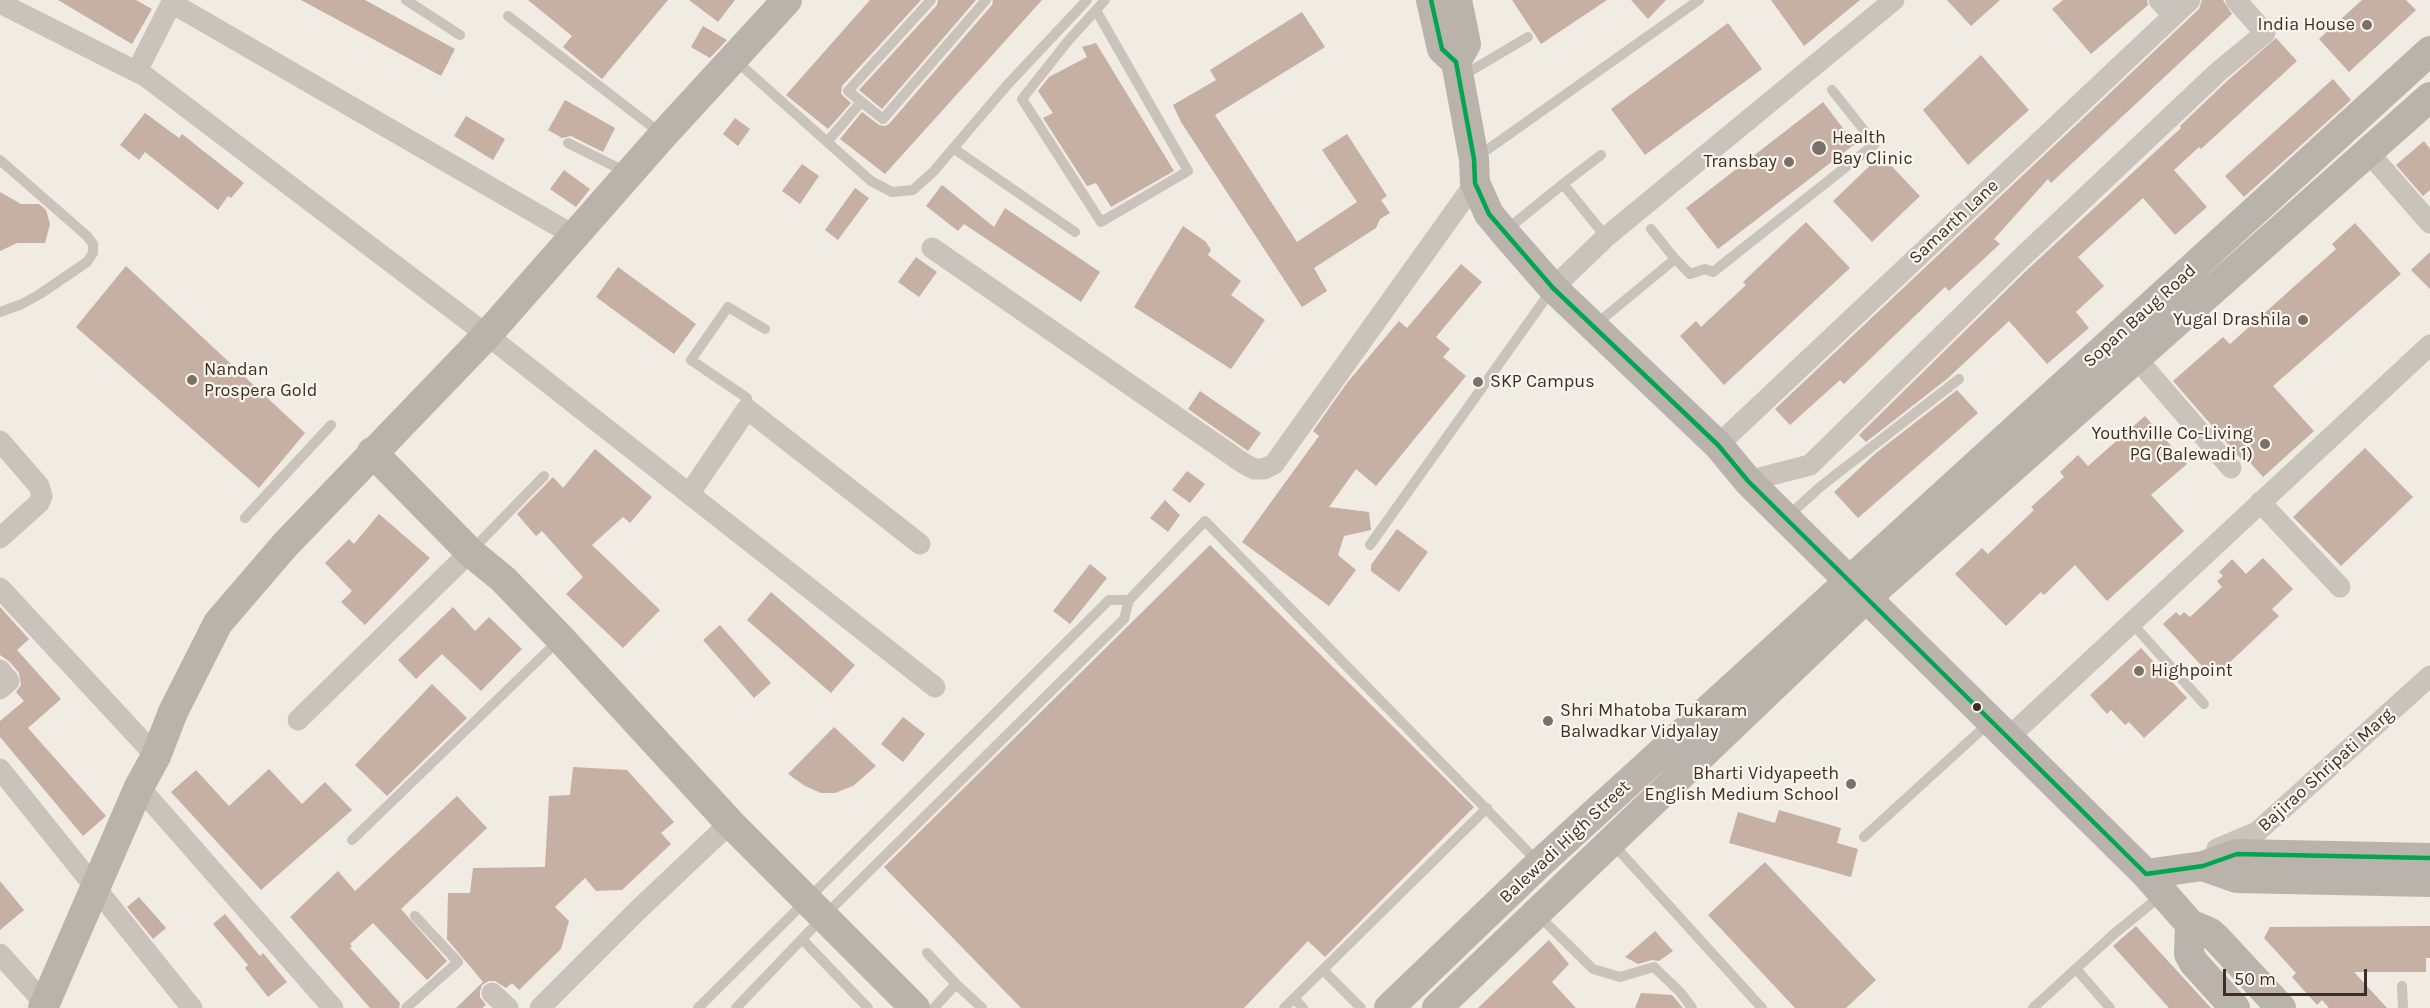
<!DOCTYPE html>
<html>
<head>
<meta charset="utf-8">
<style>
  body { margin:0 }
  #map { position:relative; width:2430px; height:1008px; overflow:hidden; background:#f0ebe3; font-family:Karla,sans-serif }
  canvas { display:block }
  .scale { position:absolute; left:2223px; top:969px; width:144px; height:27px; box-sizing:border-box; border:3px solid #3b3029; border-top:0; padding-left:8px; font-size:18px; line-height:21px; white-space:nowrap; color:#3b3029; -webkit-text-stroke:4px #fbf5eb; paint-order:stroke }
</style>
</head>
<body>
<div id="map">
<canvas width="2430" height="1008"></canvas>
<div class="scale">50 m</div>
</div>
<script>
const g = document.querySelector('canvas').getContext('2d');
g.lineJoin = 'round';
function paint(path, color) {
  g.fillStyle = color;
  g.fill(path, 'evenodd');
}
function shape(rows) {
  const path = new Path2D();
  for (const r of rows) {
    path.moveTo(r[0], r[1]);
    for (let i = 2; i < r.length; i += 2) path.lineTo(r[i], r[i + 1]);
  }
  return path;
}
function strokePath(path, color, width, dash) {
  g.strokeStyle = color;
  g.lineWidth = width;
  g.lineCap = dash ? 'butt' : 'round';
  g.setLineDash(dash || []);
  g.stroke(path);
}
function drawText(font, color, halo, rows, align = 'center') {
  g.font = font + ' Karla,sans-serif';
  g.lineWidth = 4.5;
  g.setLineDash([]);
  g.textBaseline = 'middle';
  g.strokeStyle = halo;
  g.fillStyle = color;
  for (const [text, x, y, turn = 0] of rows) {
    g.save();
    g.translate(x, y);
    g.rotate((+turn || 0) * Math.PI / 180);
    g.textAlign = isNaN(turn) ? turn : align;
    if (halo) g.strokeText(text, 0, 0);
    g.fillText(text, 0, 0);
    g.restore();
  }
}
paint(shape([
  [58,0,136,0,152,9,132,44],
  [301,0,365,0,455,49,441,76],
  [528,0,668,0,602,79,563,47,572,36],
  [689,0,735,0,718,22],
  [870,0,921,0,842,86,841,94,851,103,828,129,786,95],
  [938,0,976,0,882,109,859,90,937,5],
  [993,0,1042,0,885,174,840,139,862,112,879,125,885,126,889,124,992,5],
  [1512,0,1607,0,1541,44],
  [1631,0,1666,0,1648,19],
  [1771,0,1860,0,1804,46],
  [1947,0,2000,0,1971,26],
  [2063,0,2147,0,2148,5,2091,54,2052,9],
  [2202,0,2223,0,2232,14,2051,183,2048,179,1994,239,2000,244,1949,291,1945,287,1844,384,1840,380,1790,425,1775,409,2199,9],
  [2362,0,2406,0,2416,10,2349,72,2319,39],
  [1302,12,1325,47,1215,115,1297,242,1357,202,1322,150,1347,134,1387,196,1381,200,1390,213,1380,219,1376,228,1314,268,1327,291,1302,307,1181,122,1173,105,1216,80,1210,70],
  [1728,23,1762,69,1645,155,1611,109],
  [703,26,727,40,710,58,691,47],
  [2276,38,2297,61,2201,149,2199,147,2174,170,2207,207,2175,235,2143,198,2078,257,2104,286,2076,312,2089,328,2047,364,2009,321,1947,379,1866,442,1859,435,2028,269,2181,128,2180,126,2226,82],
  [1096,43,1174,171,1111,207,1096,183,1087,186,1043,118,1053,113,1038,91,1049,77,1087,57,1082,47],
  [1981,55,2029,110,1968,165,1923,110],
  [2333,79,2351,100,2244,197,2225,176],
  [565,100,615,128,603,152,571,136,562,138,548,130],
  [1823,102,1855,144,1718,249,1686,208],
  [145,113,179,138,182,134,244,183,231,198,228,196,218,210,145,152,139,160,120,145],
  [466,116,505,139,493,160,454,136],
  [735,118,750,129,738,146,723,134],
  [2424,141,2430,149,2430,190,2423,196,2396,165],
  [1881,155,1920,196,1872,242,1833,201],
  [802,164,819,176,800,204,782,191],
  [564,170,590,189,576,207,550,189],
  [942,185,994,227,1005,208,1100,272,1081,302,964,224,958,231,926,206],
  [855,188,869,198,838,240,825,230],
  [0,192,21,204,39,204,46,210,50,224,45,243,17,243,0,251],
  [1806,222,1850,268,1724,385,1680,336,1696,321,1701,327,1746,285,1743,282],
  [2355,223,2401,274,2273,386,2314,431,2263,477,2246,458,2241,459,2173,381,2223,337,2230,344,2336,249,2332,244],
  [1183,226,1206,242,1211,250,1208,255,1241,281,1231,295,1265,320,1231,369,1134,307],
  [2430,252,2430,289,2411,270],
  [916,257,937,272,919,297,898,282],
  [1461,264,1482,282,1436,337,1450,349,1443,357,1466,376,1376,486,1356,469,1329,507,1369,512,1371,530,1344,536,1338,555,1356,570,1329,606,1242,542,1319,436,1313,431,1347,383,1399,321,1407,328],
  [126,266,305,433,259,488,76,327],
  [618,267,696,324,674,354,596,297],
  [1957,390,1978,413,1858,518,1834,492,1876,453],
  [1200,391,1261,433,1248,451,1188,409],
  [2145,416,2187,464,2151,495,2184,531,2107,601,2075,565,2044,595,2041,592,2006,626,1955,574,1982,548,1988,554,2034,510,2031,507,2064,477,2060,472,2078,455,2088,466],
  [2365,448,2413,497,2341,566,2293,517],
  [595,449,652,497,630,523,623,517,592,545,660,610,623,648,566,594,583,577,542,531,536,536,517,514,553,477,563,488],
  [1187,471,1205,484,1190,503,1172,490],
  [1165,500,1180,515,1168,532,1150,518],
  [379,514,430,558,365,625,341,602,352,591,325,563,349,539,354,544],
  [1397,529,1428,552,1399,592,1371,571,1371,565],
  [1210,545,1474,807,1325,957,1308,941,1244,1008,1021,1008,884,867],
  [2263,558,2293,589,2272,609,2279,616,2213,678,2163,624,2176,612,2180,616,2184,612,2190,617,2222,587,2217,581,2223,576,2219,572,2232,559,2246,574],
  [1090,564,1107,578,1070,624,1053,611],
  [771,592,855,665,831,693,747,620],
  [0,607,29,639,17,650,61,699,28,728,106,816,83,836,0,737,0,721,24,701,16,692,21,685,19,673,10,662,0,655],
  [453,607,475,631,489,617,522,649,481,691,442,654,416,679,398,660],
  [720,625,771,683,754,698,703,640],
  [2141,648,2187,698,2144,738,2129,722,2125,725,2111,710,2107,714,2090,695],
  [432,684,467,718,387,796,355,765],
  [903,717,925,734,903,762,881,744],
  [834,727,876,766,853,786,835,793,821,793,805,786,788,774],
  [573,767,627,770,674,822,661,833,671,844,622,890,596,891,585,878,555,907,569,921,561,949,519,990,512,983,506,988,495,981,489,981,482,985,480,991,480,997,486,1005,482,1008,456,1008,483,982,447,939,448,893,470,893,473,868,545,867,549,796,570,795],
  [269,769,302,804,325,782,352,810,261,890,171,792,196,770,229,806],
  [457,796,487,828,401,909,447,961,427,980,373,923,350,944,352,946,350,948,400,1003,399,1008,370,1008,290,917,338,871,355,891],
  [1779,810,1841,828,1837,843,1858,849,1851,877,1729,843,1738,812,1775,823],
  [1765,862,1876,980,1846,1008,1795,1008,1708,915],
  [0,881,24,910,0,930],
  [139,897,166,928,153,939,127,907],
  [225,914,260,956,263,953,287,982,268,997,245,968,248,965,213,924],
  [2136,926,2211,1008,2169,1008,2113,946],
  [2430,926,2430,958,2426,958,2426,972,2354,972,2387,1008,2329,1008,2322,1000,2317,1005,2292,977,2296,973,2264,938,2270,927],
  [1655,931,1673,951,1659,961,1652,960,1638,964,1625,957],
  [1549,940,1569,964,1552,982,1576,1008,1478,1008],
  [1641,993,1672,995,1683,1008,1635,1008]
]), '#c5b0a3');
strokePath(shape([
  [406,0,460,35],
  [931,0,848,91,883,119,986,0],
  [1097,12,1188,171,1101,222,1022,99,1068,41,1105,0],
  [508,16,663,135],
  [734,59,871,181,892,192,913,190,933,172,1008,84,1087,0],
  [1462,76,1528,37],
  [827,142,861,102],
  [568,143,626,172],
  [953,148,1075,232],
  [1477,157,1699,0],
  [0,160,87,236,93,244,93,253,87,262,40,294,22,304,0,312],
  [1563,184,1601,155],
  [1651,229,1675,259],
  [1505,231,1563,184,1606,237],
  [1595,325,1675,259,1690,274,1705,269,1713,272,1875,144,1832,90],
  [747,409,747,398,691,360,728,307,765,329],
  [245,518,331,425],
  [1786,518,1820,487,1959,379],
  [1370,545,1553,288],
  [471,551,544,476],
  [1129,600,1205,521,1539,863],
  [2131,622,2204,704],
  [1864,837,1990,722],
  [352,840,559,640],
  [1613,844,1762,1008],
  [1538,915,1593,969,1620,977,1654,967,1681,993,1692,1008],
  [802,939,868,1008],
  [927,953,956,984],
  [1323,970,1361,1008],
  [2077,970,2110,1008],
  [2402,986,2403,1008],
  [1294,998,1303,1008],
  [406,1008,458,962,415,916],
  [698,1008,1109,600,1129,600,1124,619,823,917,736,1008],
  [934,1008,956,984,982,1008],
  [1284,1008,1487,808],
  [2033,1008,2115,933,2163,894]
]), '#c9c3bb', 10);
strokePath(shape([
  [2159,0,2173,15],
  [0,3,145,76,487,335,935,687],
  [182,9,575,236],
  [137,71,173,0],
  [2368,152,2430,223],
  [932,248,1243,463,1254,469,1264,469,1274,464,1475,183],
  [1553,288,1606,237,1894,0],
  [2137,359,2231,468],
  [0,441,39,486,42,496,39,503,0,538],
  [1718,445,2190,0],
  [1748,481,1810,465,2019,260,2218,72,2265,33,2236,0],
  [689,494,747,409,920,544],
  [2260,502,2340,587],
  [0,588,156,756],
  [0,670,9,681,0,689],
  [298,720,470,552],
  [2008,738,2430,345],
  [0,769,192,1008],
  [139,787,333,1008],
  [2217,849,2257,832,2430,676],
  [0,954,49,1008],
  [492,993,508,1008],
  [540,1008,638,910,730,823]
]), '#c9c3bb', 21);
strokePath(shape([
  [1431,0,1442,49,1456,62,1474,159,1475,183,1489,214,1504,232,1553,288,1718,445,1748,481,2146,874,2190,924,2209,932,2216,938,2281,1008],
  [1456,62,1466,44,1457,0],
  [372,452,470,552,503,579,561,639,730,823,915,1008],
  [2203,866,2237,878,2430,882],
  [2146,874,2203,866,2237,854,2430,858],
  [2190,924,2189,954,2194,963,2235,1008],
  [43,1008,139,787,156,756,173,712,218,623,285,545,487,335,663,135,787,0],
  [1389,1008,1539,864,2430,51],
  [1437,1008,1866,598,2430,97]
]), '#b9b3ac', 30);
strokePath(shape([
  [1431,0,1442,49,1456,62,1474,159,1475,183,1489,214,1553,288,1718,445,1748,481,2146,874],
  [2146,874,2203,866,2237,854,2430,858]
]), '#00a651', 4.5);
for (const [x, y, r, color] of [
  [2367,25,6,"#7a716a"],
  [1819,148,8,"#7a716a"],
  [1789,162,6,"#7a716a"],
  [2303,320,6,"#7a716a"],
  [192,380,6,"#7a716a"],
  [1478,382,6,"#7a716a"],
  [2265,444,6,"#7a716a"],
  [2139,671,6,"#7a716a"],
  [1977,707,5,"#3b3029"],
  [1548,721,6,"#7a716a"],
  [1851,784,6,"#7a716a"]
]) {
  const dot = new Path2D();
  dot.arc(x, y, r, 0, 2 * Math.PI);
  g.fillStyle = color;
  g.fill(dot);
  strokePath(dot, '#fbf5eb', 2);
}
drawText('18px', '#3b3029', '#fbf5eb', [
  ["India House",2355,25],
  ["Health",1832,138,"left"],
  ["Bay Clinic",1832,159,"left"],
  ["Transbay",1777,162],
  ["Yugal Drashila",2291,320],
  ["Nandan",204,370,"left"],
  ["Prospera Gold",204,391,"left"],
  ["SKP Campus",1490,382,"left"],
  ["Youthville Co-Living",2253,434],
  ["PG (Balewadi 1)",2253,455],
  ["Highpoint",2151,671,"left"],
  ["Shri Mhatoba Tukaram",1560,711,"left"],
  ["Balwadkar Vidyalay",1560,732,"left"],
  ["Bharti Vidyapeeth",1839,774],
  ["English Medium School",1839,795]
], 'right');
drawText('18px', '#3b3029', '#fbf5eb', [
  ["Samarth Lane",1954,222,-43],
  ["Sopan Baug Road",2140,316,-42],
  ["Bajirao Shripati Marg",2326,770,-42],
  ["Balewadi High Street",1565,842,-43]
]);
</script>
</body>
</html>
